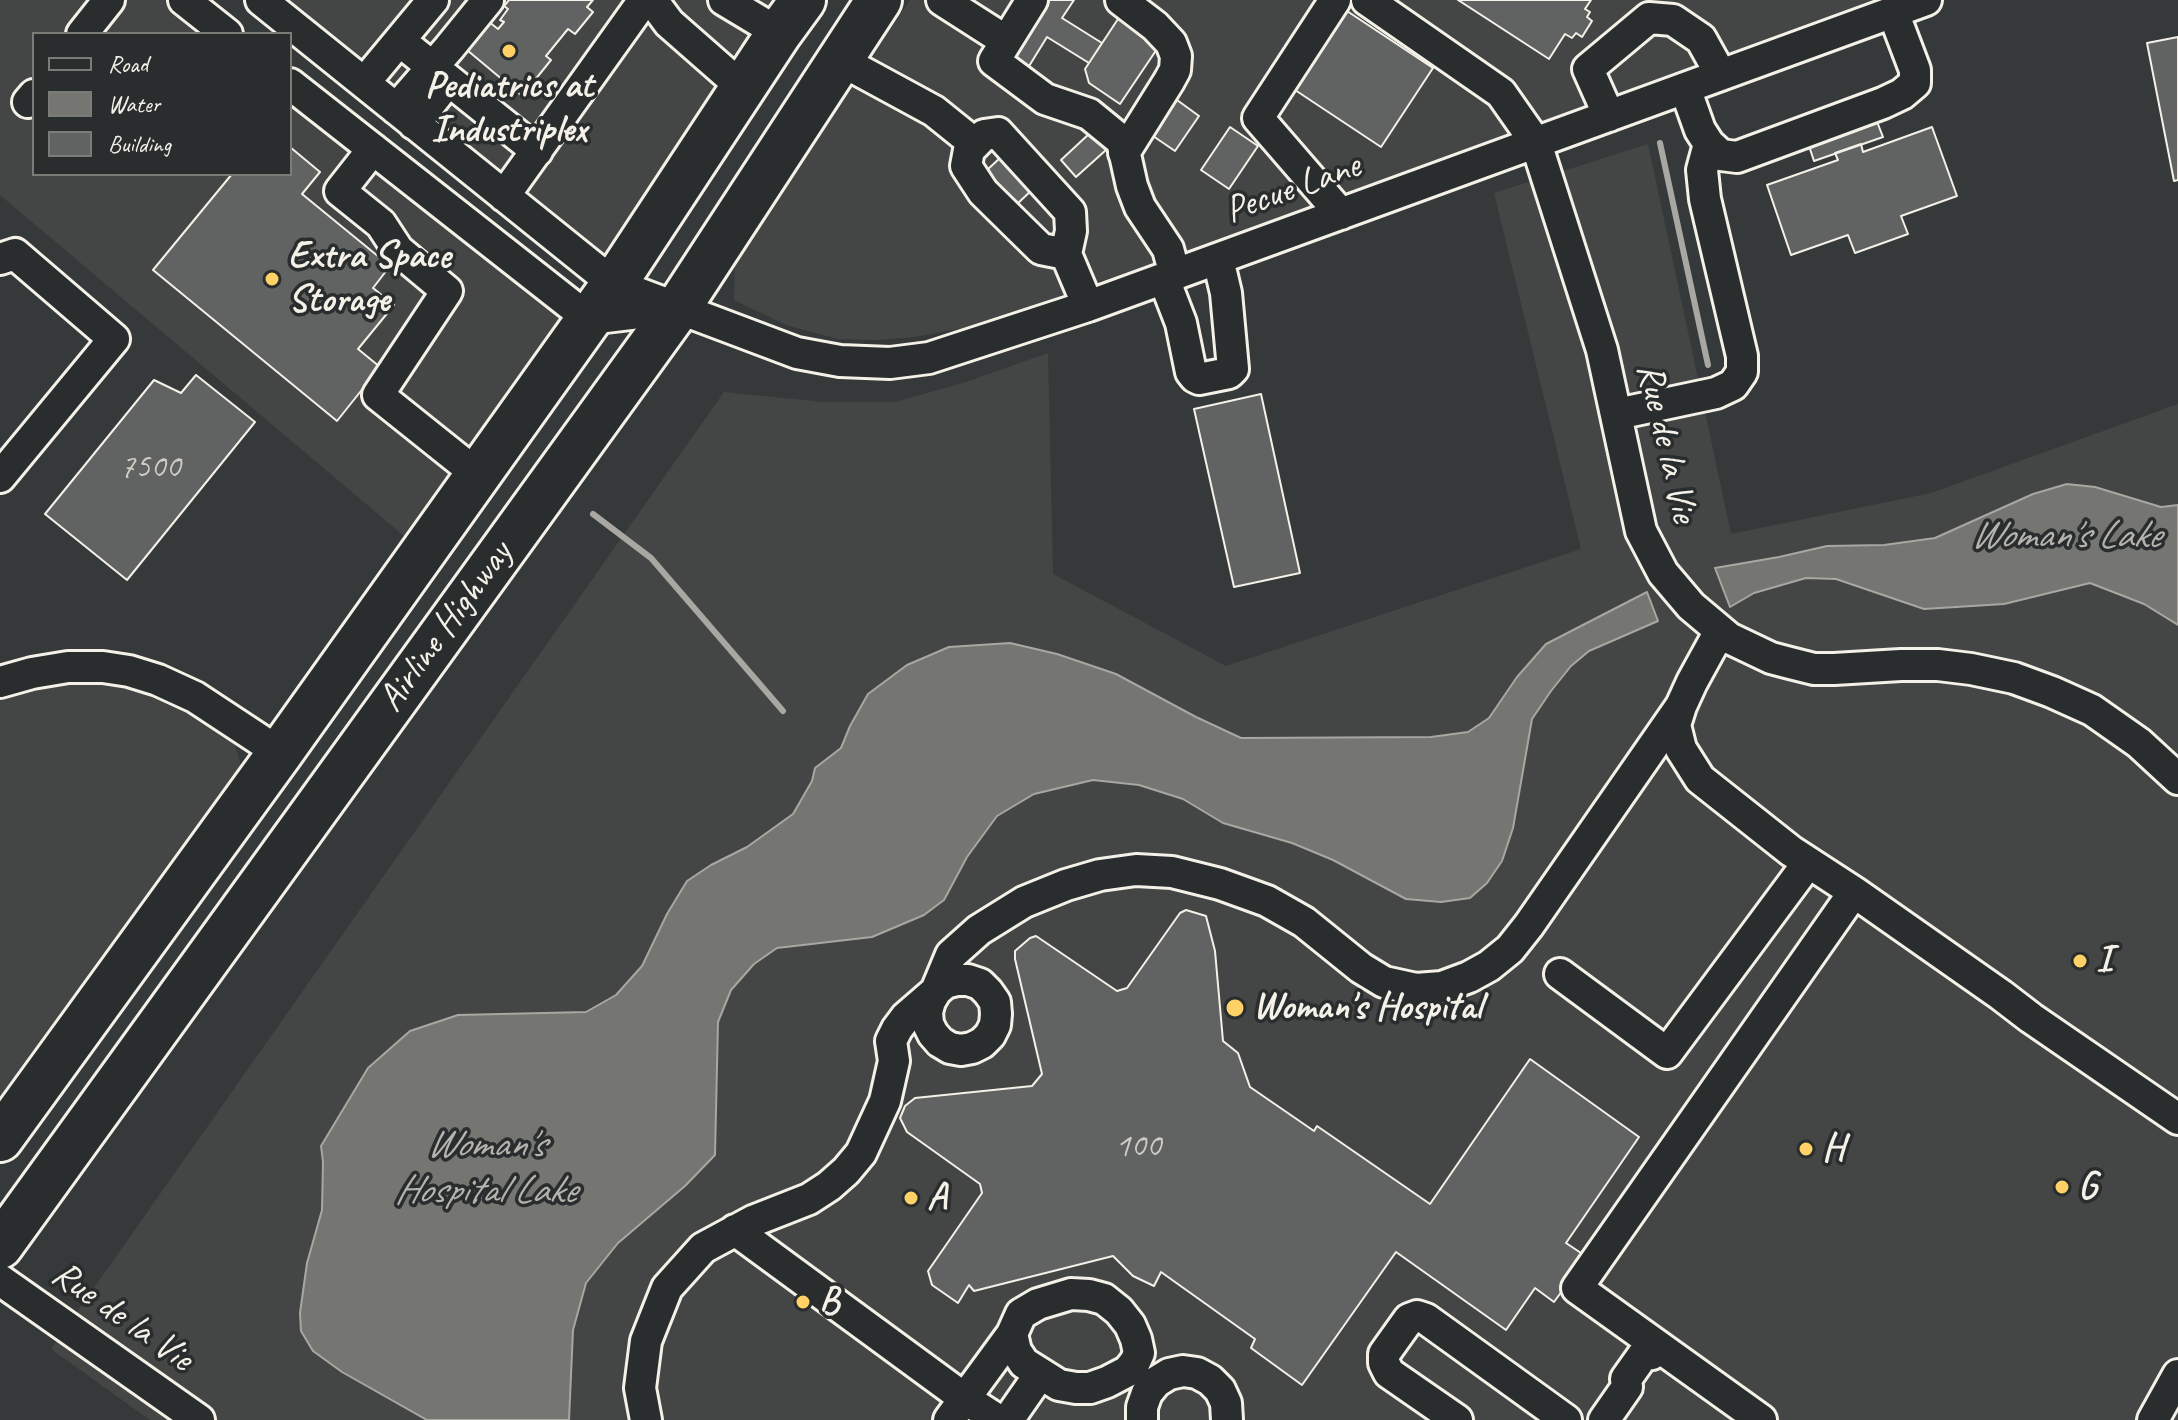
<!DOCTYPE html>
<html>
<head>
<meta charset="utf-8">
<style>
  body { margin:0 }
  #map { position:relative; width:2178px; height:1420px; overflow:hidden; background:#363939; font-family:Caveat,sans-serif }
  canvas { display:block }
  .legend { position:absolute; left:32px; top:32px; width:260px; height:144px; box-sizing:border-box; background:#2a2d2e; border:2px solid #7b7b78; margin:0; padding:10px 14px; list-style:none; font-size:24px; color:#f4f1e8 }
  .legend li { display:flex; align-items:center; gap:16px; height:40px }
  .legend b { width:40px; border:2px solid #7b7b78 }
</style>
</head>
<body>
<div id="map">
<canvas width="2178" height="1420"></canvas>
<ul class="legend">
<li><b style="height:10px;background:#2a2d2e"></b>Road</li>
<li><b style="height:22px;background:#757572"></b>Water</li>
<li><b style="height:22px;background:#616362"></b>Building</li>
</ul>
</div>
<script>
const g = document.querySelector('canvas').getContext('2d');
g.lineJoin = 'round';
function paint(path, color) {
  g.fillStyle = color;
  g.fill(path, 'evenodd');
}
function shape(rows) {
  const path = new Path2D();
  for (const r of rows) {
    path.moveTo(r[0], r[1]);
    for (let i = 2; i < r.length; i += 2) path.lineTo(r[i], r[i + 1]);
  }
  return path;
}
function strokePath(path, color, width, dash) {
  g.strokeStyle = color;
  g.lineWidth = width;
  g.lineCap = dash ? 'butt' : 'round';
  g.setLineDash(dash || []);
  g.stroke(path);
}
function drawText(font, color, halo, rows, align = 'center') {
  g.font = font + ' Caveat,sans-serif';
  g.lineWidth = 7;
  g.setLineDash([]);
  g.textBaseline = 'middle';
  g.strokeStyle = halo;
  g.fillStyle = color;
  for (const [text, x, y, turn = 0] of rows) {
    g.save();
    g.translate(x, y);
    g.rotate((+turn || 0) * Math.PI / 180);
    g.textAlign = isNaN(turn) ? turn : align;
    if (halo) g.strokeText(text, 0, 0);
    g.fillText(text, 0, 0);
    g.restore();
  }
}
paint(shape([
  [0,0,184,0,227,34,34,34,34,174,290,174,290,84,589,319,423,552,0,195],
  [261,0,800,0,614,284],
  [910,0,1891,0,1023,309,963,328,915,337,876,340,838,339,786,325,734,300,735,264],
  [1648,144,1731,534,1931,493,2178,404,2178,1420,150,1420,51,1349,724,392,824,402,895,402,963,383,1048,353,1053,574,1226,666,1581,549,1494,193],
  [90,677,159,691,233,740,240,761,240,767,237,776,0,1107,0,692]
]), '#434645');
const water = shape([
  [2067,484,2095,487,2161,507,2178,505,2178,625,2144,604,2090,583,2004,604,1924,609,1836,579,1806,578,1754,593,1730,607,1715,568,1779,557,1827,546,1884,545,1935,538,2033,494,2067,484],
  [1647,592,1658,621,1589,651,1571,666,1551,691,1532,719,1513,828,1502,861,1487,883,1470,898,1441,902,1406,899,1333,860,1292,843,1223,823,1183,799,1139,785,1093,780,1034,794,997,816,967,857,944,900,924,915,872,937,777,948,754,964,731,990,718,1022,715,1155,685,1186,618,1243,586,1283,573,1330,569,1420,427,1420,342,1372,313,1351,301,1331,300,1313,307,1263,322,1210,323,1162,321,1146,368,1068,410,1031,458,1015,586,1012,616,995,642,966,667,914,687,881,711,865,747,847,793,814,812,781,815,768,841,748,850,726,868,694,907,665,949,647,1010,643,1057,654,1116,674,1196,717,1241,738,1431,737,1468,732,1489,718,1517,677,1546,644,1647,592]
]);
paint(water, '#757572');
strokePath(water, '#a8a7a1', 2);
strokePath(shape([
  [1660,143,1708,365],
  [593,514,651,558,783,711]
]), '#a8a7a1', 6);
const building = shape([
  [509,0,593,0,587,7,593,12,575,34,568,29,546,56,551,60,522,96,461,45,484,18,498,29,504,22,500,20,508,9,504,6,509,0],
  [1043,0,1074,0,1062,18,1102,43,1089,63,1047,37,1026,71,1006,58,1043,0],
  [1458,0,1591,0,1585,9,1590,12,1587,17,1592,21,1582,37,1576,33,1572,38,1565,34,1549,59,1458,0],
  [1344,9,1433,68,1381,147,1292,88,1344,9],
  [1118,19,1159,46,1120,104,1089,83,1085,69,1118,19],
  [2178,37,2178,180,2174,181,2147,43,2178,37],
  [1177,100,1199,116,1175,151,1153,136,1177,100],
  [1874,114,1883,137,1814,161,1806,137,1874,114],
  [1230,127,1258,146,1229,189,1201,170,1230,127],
  [1932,127,1957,196,1901,216,1908,234,1855,253,1848,235,1791,255,1767,185,1838,160,1835,153,1861,144,1863,152,1932,127],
  [1090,133,1106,150,1076,177,1061,160,1090,133],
  [290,147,320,172,302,194,390,266,373,288,394,305,358,349,380,367,337,421,153,270,232,174,290,174,290,147],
  [1001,157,1036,186,1014,207,996,188,999,185,986,171,1001,157],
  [196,375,255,422,127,580,45,514,154,380,181,393,196,375],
  [1261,394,1300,573,1234,587,1194,409,1261,394],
  [1186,910,1206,916,1215,951,1223,1041,1238,1053,1250,1087,1314,1131,1317,1126,1430,1204,1530,1059,1639,1137,1566,1243,1587,1257,1554,1302,1535,1288,1506,1330,1396,1252,1302,1385,1251,1348,1255,1339,1161,1272,1154,1286,1133,1276,1113,1256,974,1291,969,1285,958,1303,932,1285,928,1271,982,1193,980,1184,907,1132,900,1118,905,1106,915,1098,1032,1086,1042,1074,1015,959,1015,951,1030,938,1036,936,1117,991,1127,988,1180,913,1186,910]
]);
paint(building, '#616362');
strokePath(building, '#f4f1e8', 2);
const minor = shape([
  [184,0,227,34],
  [261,0,614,284,797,353,840,361,890,363,929,358,1088,306,1926,0],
  [652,0,669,23,743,88],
  [724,0,779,33],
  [942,0,1006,41],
  [1032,0,994,61,1045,99,1089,114,1122,141,1132,186,1140,207,1168,249,1175,275],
  [1121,0,1155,26,1171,43,1176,56,1175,70,1169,81,1124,153],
  [1335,0,1258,118,1341,214],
  [1367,0,1501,93,1536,143,1602,350,1641,531,1663,573,1691,606,1729,638,1771,658,1790,663,1814,669,1834,669,1901,665,1938,665,1971,669,2014,678,2052,692,2092,710,2139,743,2178,779],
  [82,34,109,0],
  [400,41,537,151],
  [840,60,934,111,975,144],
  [364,83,433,0],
  [290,84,589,319,672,309],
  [1685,88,1700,130,1709,144,1721,155,1737,157,1883,103,1902,94,1915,83,1915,70,1893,12],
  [28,102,34,95],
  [396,109,449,48,488,0],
  [1609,116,1588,69,1649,18,1673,20,1701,39,1721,75],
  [414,124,448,81],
  [373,149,340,191,381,224,398,250,447,291,378,395,478,475],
  [504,196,644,0],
  [1066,254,1041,249,983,192,966,166,969,150,984,135,998,133,1070,212,1071,231,1066,254,1088,306],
  [0,259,15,254,114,339,0,477],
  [1164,279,1181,323,1191,372,1195,377,1199,379,1229,373,1233,369,1226,293,1218,259],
  [1617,414,1716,393,1733,385,1742,372,1742,356,1705,199,1702,170,1709,144],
  [1720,631,1692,682,1681,706,1675,725,1681,749,1700,779,1791,851,1854,892,2001,995,2031,1018,2178,1119],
  [0,682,32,673,68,667,103,667,129,671,158,680,195,697,280,753],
  [1560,974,1667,1053,1808,863],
  [735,1230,964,1398,998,1420],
  [0,1280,199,1420],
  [1071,1294,1089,1295,1104,1299,1119,1311,1130,1325,1136,1339,1139,1353,1135,1362,1128,1371,1107,1382,1090,1388,1076,1388,1059,1385,1024,1363,1016,1351,1012,1334,1021,1314,1038,1304,1071,1294],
  [646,1420,640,1388,646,1341,667,1288,703,1248,753,1221,809,1199,829,1186,846,1171,861,1153,885,1101,894,1061,891,1041,897,1029,906,1017,936,991,945,983,957,980,968,980,980,984,988,992,995,1002,996,1014,995,1025,990,1035,982,1043,972,1048,961,1050,950,1048,940,1042,933,1034,928,1024,927,1012,930,1001,936,991,951,955,979,930,1024,902,1066,885,1100,875,1136,870,1172,872,1220,884,1267,901,1304,922,1361,968,1384,982,1416,989,1442,987,1469,977,1489,966,1510,949,1529,925,1681,706],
  [949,1420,1012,1334],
  [1008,1420,1040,1374],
  [1142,1420,1142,1407,1147,1393,1156,1382,1169,1374,1183,1371,1197,1373,1210,1380,1220,1390,1226,1403,1227,1420],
  [1457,1420,1389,1373,1384,1363,1384,1354,1409,1319,1417,1316,1426,1319,1566,1420],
  [1604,1420,1627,1387,1626,1379,1643,1355,1652,1354],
  [1761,1420,1577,1288,1854,892],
  [2153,1420,2178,1375]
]);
const highway = shape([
  [0,1139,280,753,614,284,779,33,803,0],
  [0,1246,678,308,879,0]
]);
strokePath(minor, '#f4f1e8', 36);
strokePath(highway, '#f4f1e8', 50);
strokePath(minor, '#2a2d2e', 30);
strokePath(highway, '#2a2d2e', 44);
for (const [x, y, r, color] of [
  [509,51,8,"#ffd166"],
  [272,279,8,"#ffd166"],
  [2080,961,8,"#ffd166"],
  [1235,1008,10,"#ffd166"],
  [1806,1149,8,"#ffd166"],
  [2062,1187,8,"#ffd166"],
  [911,1198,8,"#ffd166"],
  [803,1302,8,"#ffd166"]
]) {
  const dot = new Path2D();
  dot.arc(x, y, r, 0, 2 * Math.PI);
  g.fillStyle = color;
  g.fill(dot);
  strokePath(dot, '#2a2d2e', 3);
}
drawText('34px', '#cfcec6', null, [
  ["7500",150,468],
  ["100",1138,1147]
]);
drawText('bold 38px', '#f4f1e8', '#2a2d2e', [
  ["Pediatrics at",509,87,"center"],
  ["Industriplex",509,131,"center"],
  ["Extra Space",288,257],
  ["Storage",288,301],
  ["I",2096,961],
  ["Woman's Hospital",1253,1008],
  ["H",1822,1149],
  ["G",2078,1187],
  ["A",927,1198],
  ["B",819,1302]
], 'left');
drawText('38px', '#f4f1e8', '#2a2d2e', [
  ["Pecue Lane",1293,189,-20],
  ["Rue de la Vie",1666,443,77],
  ["Airline Highway",446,627,-54],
  ["Rue de la Vie",122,1317,35]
]);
drawText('italic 40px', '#b4b3ad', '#2a2d2e', [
  ["Woman's Lake",2065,537],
  ["Woman's",485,1146],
  ["Hospital Lake",485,1192]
]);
</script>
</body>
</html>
